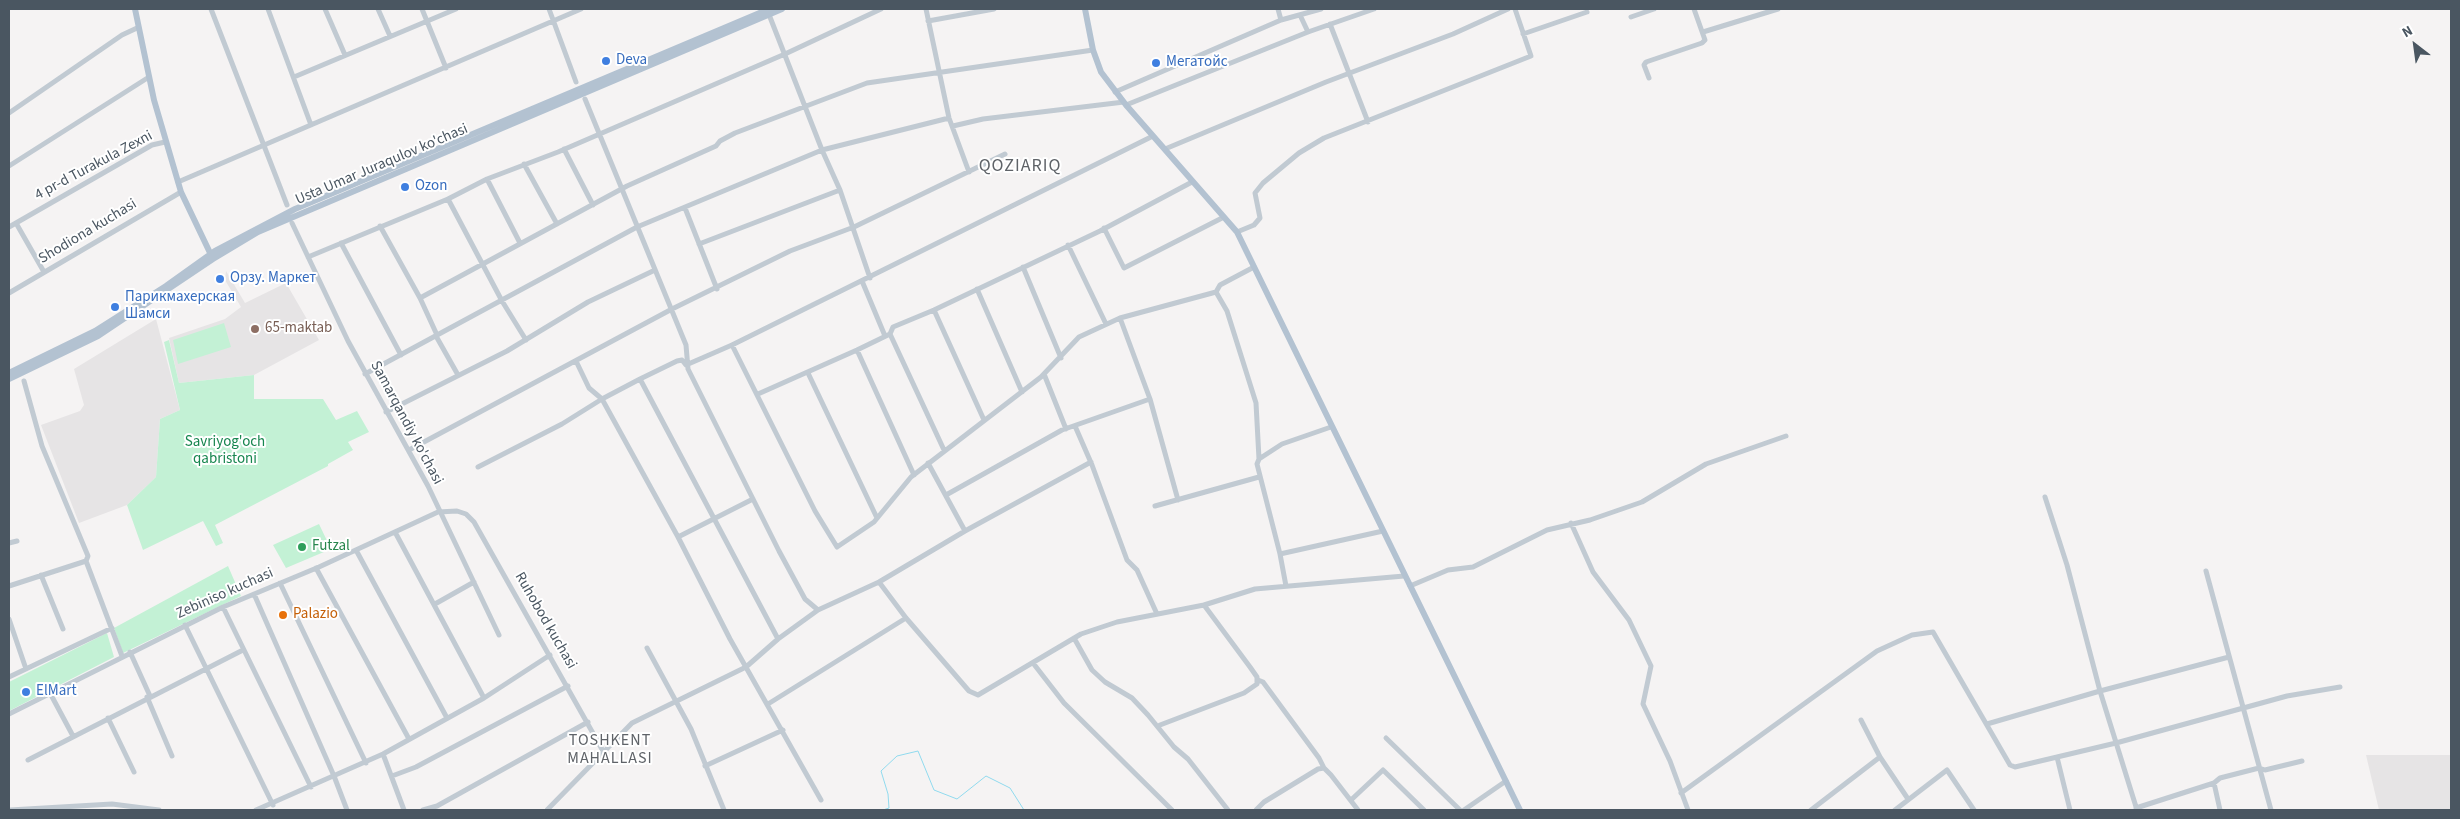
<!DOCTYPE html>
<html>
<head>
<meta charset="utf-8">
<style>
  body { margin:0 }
  #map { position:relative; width:2460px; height:819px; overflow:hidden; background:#f5f3f3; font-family:"Source Sans 3",sans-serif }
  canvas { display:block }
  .frame { position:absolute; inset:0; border:10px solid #4a5661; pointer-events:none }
  .north { position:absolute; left:2390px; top:20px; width:50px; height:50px; -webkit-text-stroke:4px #fff; paint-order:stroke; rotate:330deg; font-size:14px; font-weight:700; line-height:20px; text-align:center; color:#4a5661 }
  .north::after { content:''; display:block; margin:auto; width:18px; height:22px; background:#4a5661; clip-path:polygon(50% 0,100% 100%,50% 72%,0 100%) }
</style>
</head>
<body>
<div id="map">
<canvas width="2460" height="819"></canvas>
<div class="frame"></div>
<div class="north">N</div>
</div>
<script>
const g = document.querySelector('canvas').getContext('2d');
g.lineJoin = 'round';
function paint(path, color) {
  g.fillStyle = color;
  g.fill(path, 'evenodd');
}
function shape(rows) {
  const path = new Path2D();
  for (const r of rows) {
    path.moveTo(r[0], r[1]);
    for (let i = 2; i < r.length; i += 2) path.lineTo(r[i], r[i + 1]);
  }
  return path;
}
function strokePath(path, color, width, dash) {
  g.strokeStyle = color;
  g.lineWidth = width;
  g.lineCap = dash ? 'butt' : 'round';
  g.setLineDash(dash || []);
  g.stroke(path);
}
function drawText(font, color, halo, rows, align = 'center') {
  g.font = font + ' "Source Sans 3",sans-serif';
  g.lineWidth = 4;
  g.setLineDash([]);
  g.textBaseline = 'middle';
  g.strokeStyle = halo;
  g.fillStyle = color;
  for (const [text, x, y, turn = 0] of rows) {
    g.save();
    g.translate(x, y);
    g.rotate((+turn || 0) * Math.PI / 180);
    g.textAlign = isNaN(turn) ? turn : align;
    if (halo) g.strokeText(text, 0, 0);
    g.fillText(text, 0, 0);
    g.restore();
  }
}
paint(shape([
  [226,271,245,303,286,283,319,340,254,375,179,383,169,338,225,319,241,307,225,280],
  [156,319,180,410,160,419,156,477,127,505,79,523,41,425,80,411,84,405,74,369],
  [2366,755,2451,755,2451,810,2379,810]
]), '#e6e4e5');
paint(shape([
  [224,323,231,347,178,364,173,340],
  [169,340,179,383,254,375,254,399,323,399,336,420,357,411,369,432,348,442,353,450,328,464,328,466,215,525,223,543,216,546,203,521,143,550,127,505,156,477,160,419,180,410,164,342],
  [319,524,331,549,286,568,273,545],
  [228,566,241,596,123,653,114,628],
  [107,633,114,657,9,711,9,682]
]), '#c3f1d5');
strokePath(shape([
  [883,810,889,808,888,794,881,771,897,756,918,751,934,790,957,799,986,776,1010,788,1024,810]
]), '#90daee', 1);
strokePath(shape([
  [211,9,287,205],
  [268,9,311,125],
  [325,9,345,55],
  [378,9,390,36],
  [422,9,446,68],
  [549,9,576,82],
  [926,9,949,118,969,172],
  [1278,9,1281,20],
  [768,12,822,150,840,190,870,278],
  [1300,15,1308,32],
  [1631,17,1654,9],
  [928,21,994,9],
  [1330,24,1368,122],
  [1703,32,1778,9],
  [1523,34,1587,12],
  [294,77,456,9],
  [1649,78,1644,65,1646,62,1702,43,1705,40,1694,9],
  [1115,92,1281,20,1321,9],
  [585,99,686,345,688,369,779,551,805,599,818,610],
  [1126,105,1308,32,1374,9],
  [9,113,122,35,137,28],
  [953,126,983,119,1124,102],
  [564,149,593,205],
  [1165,149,1326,82,1453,34,1508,9],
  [524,164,557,224],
  [9,166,149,77],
  [487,179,520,243],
  [178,182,581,9],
  [448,199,502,301,526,340],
  [685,208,717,289],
  [16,223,44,272],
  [292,223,348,341,428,486,499,635],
  [380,226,420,298,437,335],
  [9,227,152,145,165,142],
  [1104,228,1124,268,1224,217],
  [1237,232,1254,225,1260,218,1255,193,1263,183,1299,153,1324,138,1531,56,1515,9],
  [341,243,401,355],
  [699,244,840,190],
  [1068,245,1106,324],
  [308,257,448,199,487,179,558,152,785,54,881,9],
  [1023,267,1061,358],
  [862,281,885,336],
  [977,289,1022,392],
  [1216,292,1227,311,1256,403,1259,459],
  [9,293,181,192],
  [420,298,627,186,716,146,720,141,735,133,867,83,1093,50],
  [934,310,984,420],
  [1120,318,1150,399,1178,500],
  [890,334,944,450],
  [436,336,458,375],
  [732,345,815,511,837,547,874,522,911,477,1041,377,1079,337,1120,318,1216,292,1220,285,1254,267],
  [857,350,914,475],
  [576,361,589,388,602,399,678,537,730,639,821,800],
  [808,373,877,518],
  [365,374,637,227,822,150,949,118],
  [1044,374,1066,429],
  [640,379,778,639],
  [24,381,42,446,88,556,86,561,122,656],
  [758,394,857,350,890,334,893,327,934,310,1100,231,1192,182],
  [386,412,507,351,588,302,655,270],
  [1075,426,1092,465,1127,560,1137,570,1157,614],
  [409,450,672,309,790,251,854,227,1005,154],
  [928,463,965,531],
  [478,467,562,424,602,399,640,379,677,361,682,360,686,365,732,345,1153,136],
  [946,495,1062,430,1150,399],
  [2045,497,2067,565,2100,691,2137,810],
  [1155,506,1259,477],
  [1571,523,1593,572,1629,620,1651,666,1643,704,1670,761,1688,810],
  [395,532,484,698],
  [678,537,753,499],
  [9,543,17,541],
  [356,550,447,718],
  [1280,554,1383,531],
  [316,568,409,739],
  [2206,571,2271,810],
  [41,575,63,629],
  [879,582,906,618,969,691,978,695,1081,634,1117,622,1204,605],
  [280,583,366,763],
  [9,586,86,561],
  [1286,586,1280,554,1257,464,1259,459,1282,444,1331,427],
  [1410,586,1448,570,1473,567,1547,530,1590,520,1642,502,1706,464,1786,436],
  [254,594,334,776,347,810],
  [435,604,474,582],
  [223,607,311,787],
  [9,619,26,669],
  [185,625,273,805],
  [1074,638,1092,670,1105,682,1132,698,1148,715,1174,747,1188,759,1228,810],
  [647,648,691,729,724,810],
  [130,652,150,696],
  [1033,663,1064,703,1172,810],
  [9,677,112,628],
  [1258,680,1263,682,1319,758,1324,768],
  [50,693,73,736],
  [147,697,172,756],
  [768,704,906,618],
  [9,714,223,607,319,567,438,512,457,511,466,514,474,522,603,751],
  [108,718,134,772],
  [1861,720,1880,757,1908,799],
  [1987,724,2100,691,2229,657],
  [1160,725,1244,693,1257,684,1257,677,1250,667,1204,605,1255,589,1404,576],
  [1386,738,1460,810],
  [383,754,404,810],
  [2057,757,2070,810],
  [28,760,243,650],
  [705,766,783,730],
  [392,776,416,767,568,686],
  [2214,783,2220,810],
  [1681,793,1877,651,1912,635,1933,632,2010,765,2015,767,2116,743,2287,696,2340,687],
  [1351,800,1383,770,1424,810],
  [2136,808,2214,783,2220,778,2259,768,2265,770,2302,761],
  [10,810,112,804,159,810],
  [256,810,383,754,484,698,550,655],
  [423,810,437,806,588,722],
  [547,810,632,723,746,667,778,639,818,610,879,582,965,531,1091,462],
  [1256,810,1264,802,1318,769,1324,768,1331,775,1358,810],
  [1464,810,1506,781],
  [1811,810,1880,757],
  [1895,810,1947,770,1974,810]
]), '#c1cad2', 5);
strokePath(shape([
  [135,9,154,100,181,192,212,257],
  [1085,9,1093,50,1101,72,1126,105,1237,232,1520,810],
  [9,373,95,331,166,286,215,251,295,209,769,9],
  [9,379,98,336,213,259,258,232,782,9]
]), '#b3c2d1', 6);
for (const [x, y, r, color] of [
  [606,61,5,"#3f7fe0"],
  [1156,63,5,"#3f7fe0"],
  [405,187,5,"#3f7fe0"],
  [220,279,5,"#3f7fe0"],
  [115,307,5,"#3f7fe0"],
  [255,329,5,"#8d6e63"],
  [302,547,5,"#2e9e5b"],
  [283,615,5,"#e8710a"],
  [26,692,5,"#3f7fe0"]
]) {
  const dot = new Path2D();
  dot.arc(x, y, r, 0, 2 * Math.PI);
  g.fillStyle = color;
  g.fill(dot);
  strokePath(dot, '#fff', 2);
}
drawText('15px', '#366cbe', '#fff', [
  ["Deva",616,61],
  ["Мегатойс",1166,63],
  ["Ozon",415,187],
  ["Орзу. Маркет",230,279],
  ["Парикмахерская",125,298],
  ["Шамси",125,315],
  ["ElMart",36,692]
], 'left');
drawText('15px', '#4a5661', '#fff', [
  ["Usta Umar Juraqulov ko'chasi",382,165,-23],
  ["4 pr-d Turakula Zexni",94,166,-28],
  ["Shodiona kuchasi",88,232,-31],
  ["Samarqandiy ko'chasi",406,423,62],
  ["Zebiniso kuchasi",225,594,-24],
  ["Ruhobod kuchasi",545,621,60]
]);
drawText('15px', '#785e54', '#fff', [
  ["65-maktab",265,329]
], 'left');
drawText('15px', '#17864f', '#fff', [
  ["Savriyog'och",225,443],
  ["qabristoni",225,460]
]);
drawText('15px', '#27864d', '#fff', [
  ["Futzal",312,547]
], 'left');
drawText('15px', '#c56008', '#fff', [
  ["Palazio",293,615]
], 'left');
g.letterSpacing = '1px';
drawText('16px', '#5f6368', '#fff', [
  ["TOSHKENT",610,741],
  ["MAHALLASI",610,759]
]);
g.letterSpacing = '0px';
g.letterSpacing = '1px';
drawText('18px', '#5f6368', '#fff', [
  ["QOZIARIQ",1020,167]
]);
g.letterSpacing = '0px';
</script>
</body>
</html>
